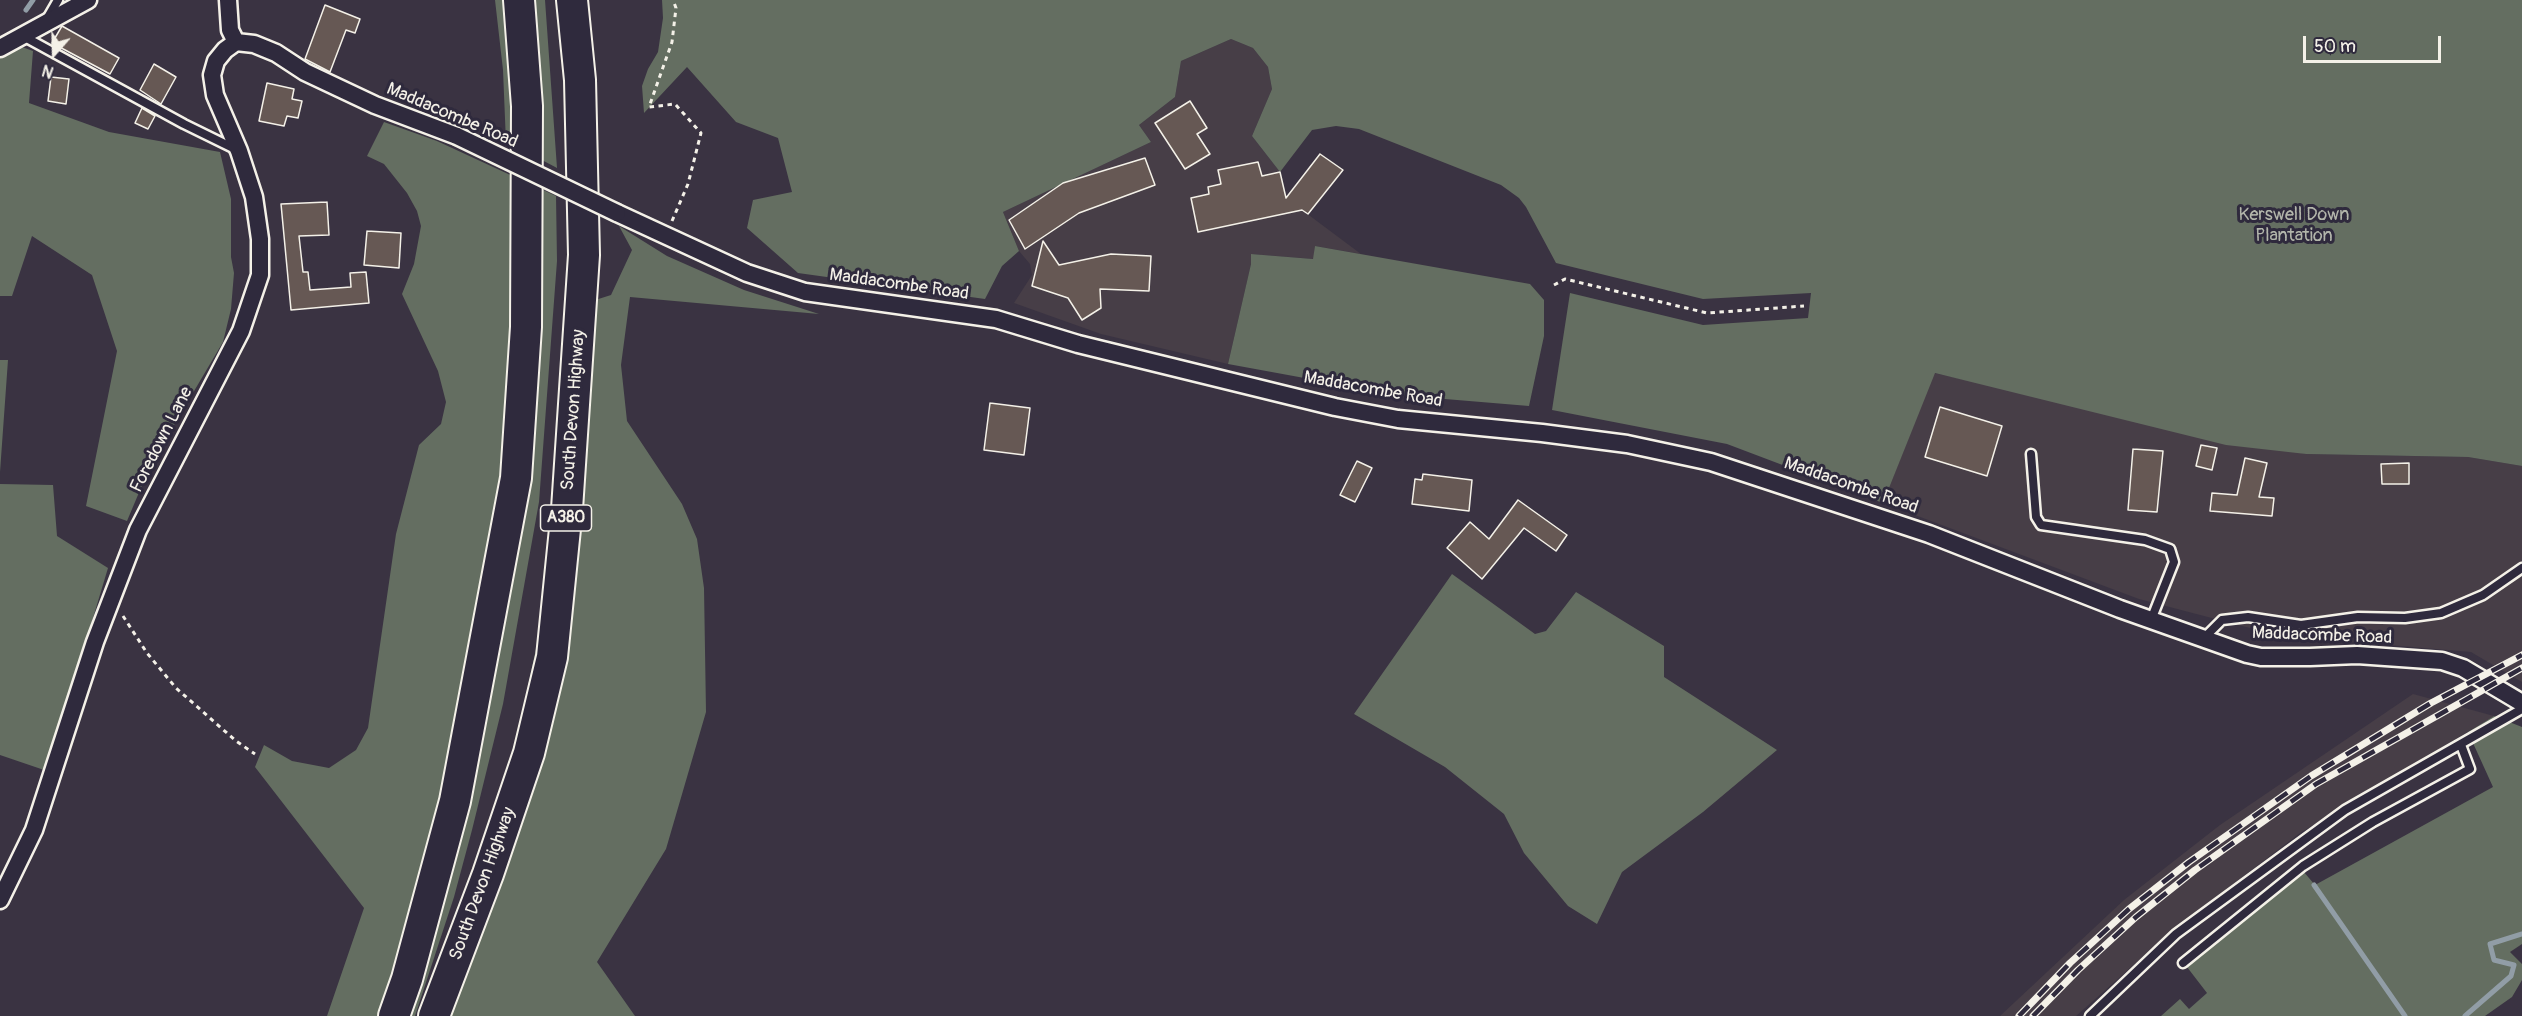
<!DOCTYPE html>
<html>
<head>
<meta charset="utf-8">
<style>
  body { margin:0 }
  #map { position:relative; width:2522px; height:1016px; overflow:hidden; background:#3a3342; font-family:Pangolin,sans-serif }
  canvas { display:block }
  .north { position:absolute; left:24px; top:24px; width:60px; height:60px; -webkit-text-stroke:4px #2f2a3d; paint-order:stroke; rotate:200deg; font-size:16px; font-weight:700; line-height:24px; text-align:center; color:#f4f1e8 }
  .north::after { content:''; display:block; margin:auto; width:21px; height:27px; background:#f4f1e8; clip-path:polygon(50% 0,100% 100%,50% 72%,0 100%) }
  .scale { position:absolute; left:2303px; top:36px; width:138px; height:27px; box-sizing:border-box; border:3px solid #f4f1e8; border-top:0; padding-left:8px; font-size:18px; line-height:21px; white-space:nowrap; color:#f4f1e8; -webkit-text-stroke:4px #2f2a3d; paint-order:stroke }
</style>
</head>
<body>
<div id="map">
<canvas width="2522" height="1016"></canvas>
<div class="north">N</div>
<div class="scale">50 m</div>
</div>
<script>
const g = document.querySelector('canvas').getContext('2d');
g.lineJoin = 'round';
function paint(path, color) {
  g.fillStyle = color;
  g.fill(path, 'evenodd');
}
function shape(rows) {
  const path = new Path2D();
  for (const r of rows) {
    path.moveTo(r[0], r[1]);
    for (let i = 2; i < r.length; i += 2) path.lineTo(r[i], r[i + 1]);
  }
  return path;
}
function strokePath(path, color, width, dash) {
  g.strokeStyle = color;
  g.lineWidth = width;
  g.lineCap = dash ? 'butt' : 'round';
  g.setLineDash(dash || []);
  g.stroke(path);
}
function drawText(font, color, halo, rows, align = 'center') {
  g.font = font + ' Pangolin,sans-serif';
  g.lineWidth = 6;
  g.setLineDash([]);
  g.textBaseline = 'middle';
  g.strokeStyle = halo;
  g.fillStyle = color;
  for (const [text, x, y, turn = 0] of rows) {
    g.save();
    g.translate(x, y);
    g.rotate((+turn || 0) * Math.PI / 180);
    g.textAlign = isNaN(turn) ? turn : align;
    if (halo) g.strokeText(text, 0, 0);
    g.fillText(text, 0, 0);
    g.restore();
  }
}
paint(shape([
  [1231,39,1253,48,1268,67,1272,89,1252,136,1280,172,1286,198,1361,254,1315,246,1314,259,1251,254,1251,264,1228,364,1101,334,1014,303,1032,275,1030,264,1019,251,1003,212,1151,142,1139,125,1175,97,1181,61],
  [1934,373,2306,454,2468,457,2522,466,2522,682,2471,652,2307,638,2250,628,2139,599,1883,503],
  [2413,694,2494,716,2300,833,2172,931,2076,1016,2000,1016,2124,900,2220,825]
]), '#473e47');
paint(shape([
  [495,0,508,0,519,150,506,143,503,70],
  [528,0,545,0,557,168,540,159],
  [662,0,2522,0,2522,466,2468,457,2306,454,2226,445,1935,373,1883,503,1727,444,1552,410,1570,293,1703,325,1808,318,1811,293,1703,299,1556,263,1526,207,1519,198,1501,185,1359,129,1336,126,1312,130,1280,172,1252,136,1272,89,1268,67,1253,48,1231,39,1181,61,1175,97,1139,125,1151,142,1003,212,1019,251,1002,266,985,299,798,273,747,228,753,200,792,192,778,138,736,122,687,67,644,113,642,86,648,69,658,52,663,18],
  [22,47,33,51,29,103,109,132,220,152,231,199,231,257,234,273,231,309,223,342,151,464,127,521,86,506,117,351,92,275,32,236,12,296,0,296,0,58],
  [384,122,437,141,519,179,514,299,500,478,458,736,382,1016,327,1016,364,908,255,767,264,745,292,761,329,768,356,750,368,728,396,534,419,445,441,424,446,402,438,371,402,294,414,264,421,226,417,211,407,193,384,164,367,156],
  [539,188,556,196,557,261,539,502,503,704,472,830,454,897,415,1016,405,1016,483,725],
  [619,226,667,256,744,290,819,314,630,297,621,365,627,421,682,504,697,539,704,588,706,712,666,849,597,962,635,1016,437,1016,512,761,540,630,589,302,611,295,632,250],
  [1315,246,1530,284,1544,300,1544,336,1529,406,1397,395,1228,364,1251,264,1251,254,1313,259],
  [0,360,8,360,0,472],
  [0,484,53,485,57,536,108,568,47,771,0,755],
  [1452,574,1535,634,1546,631,1576,592,1664,646,1664,677,1777,750,1703,812,1622,872,1597,924,1568,906,1524,853,1504,814,1445,767,1354,714],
  [2494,716,2522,727,2522,944,2510,952,2522,964,2522,980,2512,997,2485,1016,2161,1016,2180,999,2189,1009,2207,993,2187,967,2303,871,2315,885,2493,787,2468,732]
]), '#646e61');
strokePath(shape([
  [26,10,33,0],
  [2314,885,2405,1016],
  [2465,1016,2511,976,2514,965,2494,960,2490,944,2522,934]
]), '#919da6', 5);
const building = shape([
  [325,5,360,19,355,33,346,30,330,72,305,59,325,5],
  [62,26,119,58,110,74,52,43,62,26],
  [154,64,176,77,161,104,140,90,154,64],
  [51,77,69,79,66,104,48,101,51,77],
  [267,83,294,89,292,99,302,101,298,118,287,116,284,126,259,121,267,83],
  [1190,101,1207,128,1197,134,1210,154,1185,169,1155,123,1190,101],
  [142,108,155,116,148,129,135,123,142,108],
  [1320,154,1343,170,1308,214,1302,210,1198,232,1191,198,1209,194,1208,187,1221,184,1218,170,1258,162,1262,176,1280,172,1286,198,1320,154],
  [1145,158,1155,185,1079,213,1025,249,1009,220,1063,183,1145,158],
  [327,202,329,235,299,236,303,272,308,272,310,290,351,287,350,273,366,272,369,303,291,310,281,204,327,202],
  [367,231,401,233,399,268,364,265,367,231],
  [1043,241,1059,265,1111,254,1151,256,1149,291,1100,289,1101,308,1082,320,1068,298,1032,286,1043,241],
  [990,403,1030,408,1024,455,984,450,990,403],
  [1940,407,2002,426,1987,476,1925,457,1940,407],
  [2201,445,2217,448,2212,470,2196,466,2201,445],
  [2133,449,2163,451,2157,512,2128,510,2133,449],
  [2245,458,2267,463,2259,497,2274,498,2272,516,2210,511,2212,493,2237,495,2245,458],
  [1357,461,1372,468,1355,502,1340,495,1357,461],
  [2409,463,2409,484,2382,484,2381,464,2409,463],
  [1423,474,1472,480,1469,511,1412,504,1415,479,1422,480,1423,474],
  [1518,500,1567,535,1556,551,1524,528,1482,579,1447,548,1470,522,1489,539,1518,500]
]);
paint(building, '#665854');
strokePath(building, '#f4f1e8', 1.5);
const lane = shape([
  [47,19,58,0],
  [23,36,184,124,237,150],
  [2031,454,2036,517,2041,525,2145,540,2170,549,2174,562,2151,620],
  [2203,639,2222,620,2248,617,2301,625,2358,617,2405,618,2441,613,2483,595,2522,568],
  [2183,963,2303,866,2373,822,2470,769,2461,745],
  [2090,1016,2176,934,2345,810,2522,709]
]);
const street = shape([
  [228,0,230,30,236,42],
  [236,42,254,44,276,53,305,72,375,105,457,136],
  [0,48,88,0],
  [617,213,747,273,805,292,996,319,1078,344,1335,407,1398,419,1542,433,1627,444,1711,462,1929,534,2120,609,2247,654,2261,657,2310,657,2357,655,2442,661,2463,668,2522,703],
  [0,900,34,830,95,642,138,530,241,331,260,275,260,239,254,197,239,151,215,95,212,75,216,61,225,50,236,42]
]);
const highway = shape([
  [394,1016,407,979,455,801,516,478,526,327,527,106,519,0],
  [434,1016,488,874,529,753,552,657,567,509,584,255,580,80,572,0]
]);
strokePath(lane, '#f4f1e8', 13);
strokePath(street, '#f4f1e8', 21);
strokePath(highway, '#f4f1e8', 34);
strokePath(shape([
  [672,221,688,184,701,133,675,104,649,107,672,42,676,8,673,0],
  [1554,285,1565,279,1707,313,1804,306],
  [123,616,147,653,176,688,236,741,255,754]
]), '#f4f1e8', 3, [4.5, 4.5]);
strokePath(lane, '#2f2a3d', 8);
strokePath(street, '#2f2a3d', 16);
strokePath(highway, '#2f2a3d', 30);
const rail = shape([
  [2019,1016,2070,963,2129,909,2189,862,2311,776,2431,703,2522,655],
  [2033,1016,2078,970,2136,917,2195,870,2316,784,2522,668]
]);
strokePath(rail, '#f4f1e8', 7);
strokePath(rail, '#2f2a3d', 4.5, [14]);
const streetBridge = shape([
  [457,136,617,213]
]);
strokePath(streetBridge, '#f4f1e8', 21, []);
strokePath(streetBridge, '#2f2a3d', 16);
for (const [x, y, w] of [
  [566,518,51]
]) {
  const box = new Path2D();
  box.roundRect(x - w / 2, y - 13, w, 26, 4.5);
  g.fillStyle = '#2f2a3d';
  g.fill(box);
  strokePath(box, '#f4f1e8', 1.5);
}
drawText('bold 16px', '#f4f1e8', null, [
  ["A380",566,518]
]);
drawText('18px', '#f4f1e8', '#2f2a3d', [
  ["Maddacombe Road",452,116,23],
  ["Maddacombe Road",899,285,8],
  ["Maddacombe Road",1373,390,10],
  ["South Devon Highway",574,410,-86],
  ["Foredown Lane",162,440,-63],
  ["Maddacombe Road",1851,486,19],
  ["Maddacombe Road",2322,636,2],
  ["South Devon Highway",483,884,-70]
]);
drawText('18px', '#b3b6ab', '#2f2a3d', [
  ["Kerswell Down",2294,215],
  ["Plantation",2294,236]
]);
</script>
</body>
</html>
